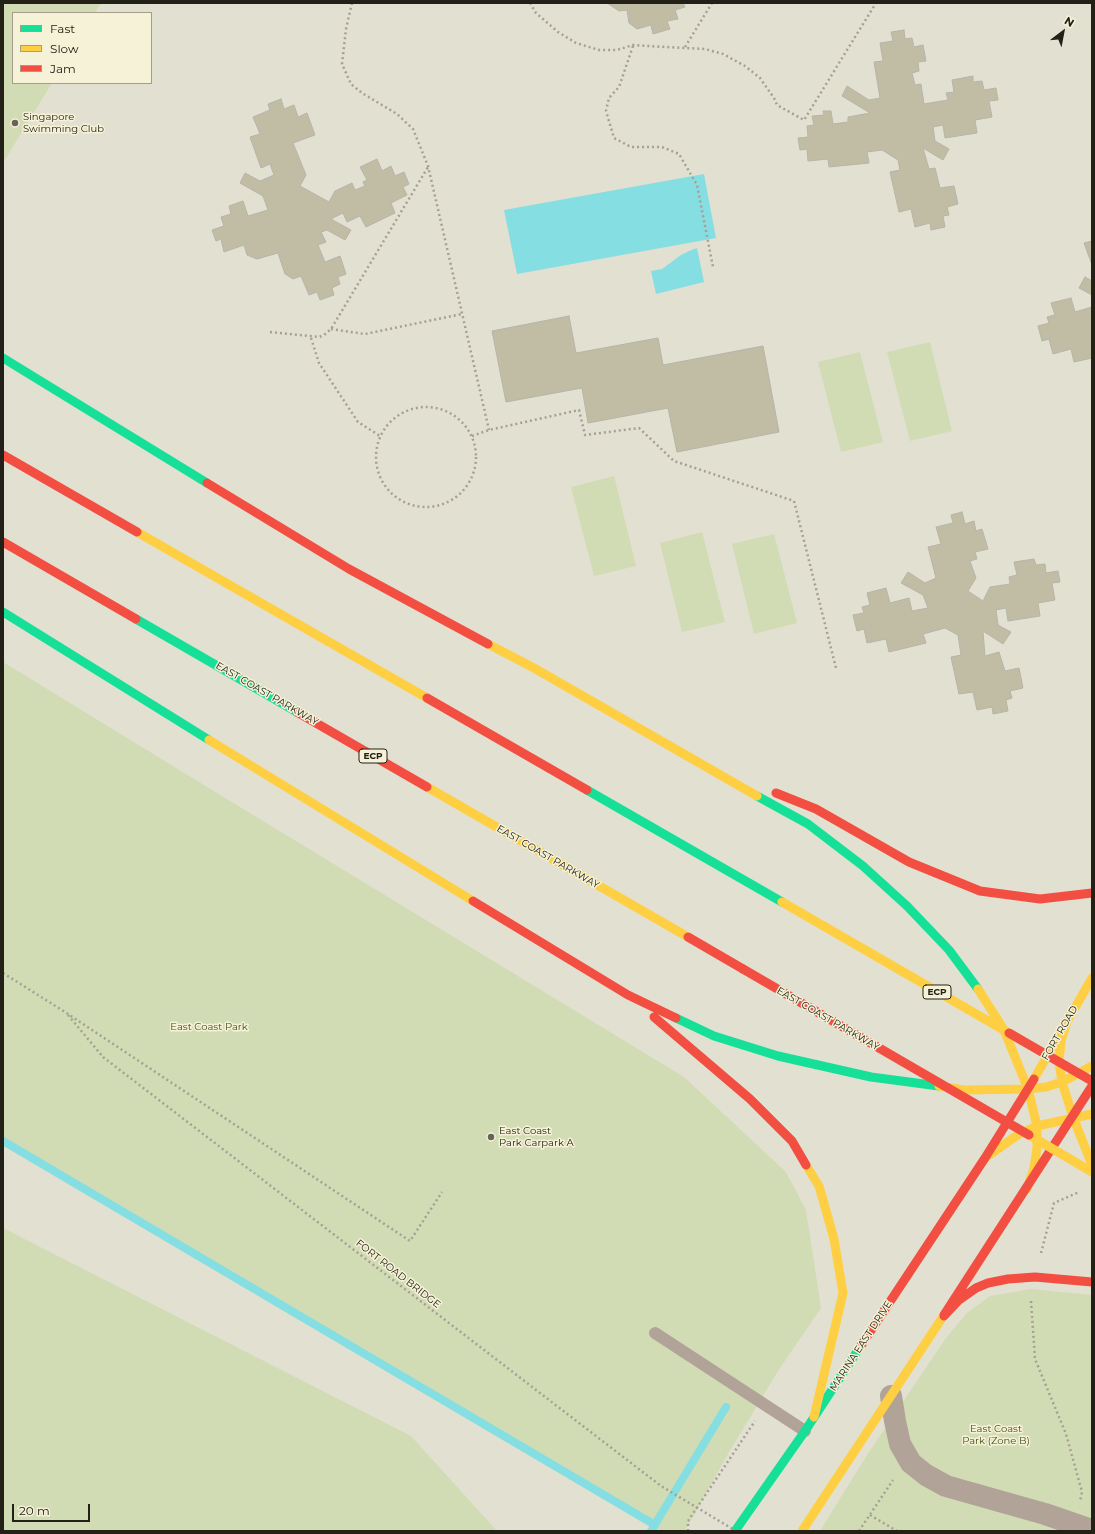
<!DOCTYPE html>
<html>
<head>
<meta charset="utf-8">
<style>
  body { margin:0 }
  #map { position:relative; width:1095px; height:1534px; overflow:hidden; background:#e2e0d1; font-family:Montserrat,sans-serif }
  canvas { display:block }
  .frame { position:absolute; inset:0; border:4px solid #232117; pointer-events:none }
  .legend { position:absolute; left:12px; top:12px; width:140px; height:72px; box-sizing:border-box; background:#f6f2d7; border:1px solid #a29e8a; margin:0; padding:5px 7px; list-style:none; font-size:12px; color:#232117 }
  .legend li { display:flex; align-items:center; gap:8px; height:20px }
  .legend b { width:20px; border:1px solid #a29e8a }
  .north { position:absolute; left:1043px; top:12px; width:40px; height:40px; -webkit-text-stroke:3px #f6f2d7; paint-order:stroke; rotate:32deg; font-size:11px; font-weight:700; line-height:16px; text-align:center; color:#232117 }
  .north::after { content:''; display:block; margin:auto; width:14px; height:18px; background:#232117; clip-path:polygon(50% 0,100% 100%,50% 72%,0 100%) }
  .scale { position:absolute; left:12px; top:1504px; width:78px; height:18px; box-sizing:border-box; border:2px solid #232117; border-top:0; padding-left:5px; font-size:12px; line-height:14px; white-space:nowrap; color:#232117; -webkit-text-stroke:3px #f6f2d7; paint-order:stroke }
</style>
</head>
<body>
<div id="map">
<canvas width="1095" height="1534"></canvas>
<div class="frame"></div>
<ul class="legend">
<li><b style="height:5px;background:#16e098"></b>Fast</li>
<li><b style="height:5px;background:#ffcf43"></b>Slow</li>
<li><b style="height:5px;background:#f24e42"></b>Jam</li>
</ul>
<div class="north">N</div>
<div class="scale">20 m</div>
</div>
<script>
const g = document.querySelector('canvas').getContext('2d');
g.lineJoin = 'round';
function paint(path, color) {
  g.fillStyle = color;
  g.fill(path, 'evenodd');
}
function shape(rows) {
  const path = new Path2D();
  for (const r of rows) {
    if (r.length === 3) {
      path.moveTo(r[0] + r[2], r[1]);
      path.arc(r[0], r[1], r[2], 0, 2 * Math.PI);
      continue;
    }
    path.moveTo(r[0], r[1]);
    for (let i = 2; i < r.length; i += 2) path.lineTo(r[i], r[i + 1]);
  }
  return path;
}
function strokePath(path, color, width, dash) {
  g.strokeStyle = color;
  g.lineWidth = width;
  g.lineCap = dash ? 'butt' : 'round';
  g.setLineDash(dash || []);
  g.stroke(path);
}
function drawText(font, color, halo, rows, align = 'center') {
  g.font = font + ' Montserrat,sans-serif';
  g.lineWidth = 3;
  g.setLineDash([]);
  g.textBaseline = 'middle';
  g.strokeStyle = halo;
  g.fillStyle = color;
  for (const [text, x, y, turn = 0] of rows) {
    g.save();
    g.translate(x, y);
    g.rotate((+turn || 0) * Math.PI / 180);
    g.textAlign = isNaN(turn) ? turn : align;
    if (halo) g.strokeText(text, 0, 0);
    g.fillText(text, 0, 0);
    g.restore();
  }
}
paint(shape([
  [3,3,101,3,95,13,13,13,13,83,52,83,3,163],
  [930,342,952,431,910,441,887,352],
  [860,352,883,442,841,452,818,362],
  [614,476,636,566,594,576,571,487],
  [702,532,725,622,682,632,660,543],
  [774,534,797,623,754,634,732,544],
  [3,662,217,793,684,1077,786,1172,806,1210,821,1308,778,1371,728,1454,685,1531,649,1531,650,1525,3,1143],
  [3,1228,411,1436,497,1531,3,1531],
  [1031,1289,1092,1295,1092,1531,820,1531,867,1455,946,1338,967,1313,990,1296]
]), '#d1dcb5');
paint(shape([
  [704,174,716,238,517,274,504,210],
  [697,248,704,282,656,294,651,271,662,269,681,255,689,251]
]), '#84dee2');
strokePath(shape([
  [3,1141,655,1525],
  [651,1531,726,1407]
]), '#84dee2', 8);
const building = shape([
  [607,3,683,3,685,7,675,10,678,19,667,21,670,29,653,34,651,25,637,29,629,23,627,10,619,11,607,3],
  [904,30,905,39,912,38,914,47,923,45,926,61,918,62,919,71,912,73,915,85,921,84,924,104,948,100,946,93,954,92,952,80,973,76,973,82,982,81,984,90,996,88,998,100,989,101,992,117,975,120,977,133,945,138,943,125,933,127,935,141,949,149,943,160,923,148,929,169,935,168,940,188,954,186,958,204,947,207,949,215,943,216,945,227,931,230,930,223,915,227,911,209,899,212,890,172,900,170,898,160,882,150,867,152,869,163,829,167,828,159,808,161,807,149,800,150,798,138,808,137,807,126,814,125,812,116,824,115,823,111,831,111,833,124,848,122,848,117,870,113,842,96,847,86,869,100,880,98,874,62,883,61,880,43,893,41,891,32,904,30],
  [281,99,284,109,294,105,298,117,307,113,315,135,293,143,306,175,300,186,329,202,335,191,352,183,355,190,365,186,363,182,367,180,360,167,377,159,382,171,391,166,395,176,404,172,409,184,403,187,407,195,391,203,395,213,366,227,360,216,347,222,343,213,331,219,351,230,345,240,327,230,321,232,326,242,318,245,325,262,340,256,346,274,338,277,340,284,332,288,334,295,320,300,317,292,309,295,301,276,293,279,285,274,278,253,257,259,247,255,244,245,224,252,221,239,216,241,212,230,224,226,221,217,231,214,229,206,243,201,248,216,268,210,263,196,240,183,245,173,260,181,274,175,270,164,261,168,250,137,260,134,253,117,270,110,268,104,281,99],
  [1092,241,1092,265,1084,243,1092,241],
  [1085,277,1092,281,1092,295,1079,288,1085,277],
  [1071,298,1075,312,1092,307,1092,358,1074,362,1071,349,1053,354,1049,339,1042,341,1038,326,1049,323,1047,317,1055,315,1051,303,1071,298],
  [569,316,576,353,658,338,663,365,763,346,779,432,677,452,668,408,588,423,582,388,506,402,492,331,569,316],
  [962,512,965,524,974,521,976,531,982,529,988,549,975,552,977,559,970,561,976,578,968,591,983,601,990,587,1010,584,1009,577,1017,575,1014,562,1034,559,1036,565,1045,564,1046,573,1058,571,1060,582,1052,583,1055,600,1038,603,1040,616,1008,621,1006,608,996,610,998,625,1011,632,1003,644,983,631,985,656,999,652,1005,671,1019,668,1023,688,1010,691,1012,698,1006,700,1008,711,993,714,992,707,977,710,973,692,959,694,951,657,961,655,958,635,945,628,923,634,926,643,889,652,886,639,867,643,864,629,857,631,853,615,864,613,862,607,870,605,867,593,886,588,890,603,909,598,912,611,928,608,923,595,901,583,908,572,925,583,936,578,928,547,941,544,936,527,953,523,951,515,962,512]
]);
paint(building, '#c1bda5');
strokePath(building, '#b6b4a8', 1);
strokePath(shape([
  [352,3,346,29,342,64,351,84,362,93,397,114,413,129,428,166,489,430],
  [530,3,536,13,558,32,576,43,599,50,617,50,633,45,647,46,705,49,723,54,745,66,760,78,774,98,777,105,804,120,876,3],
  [633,46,619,87,609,98,606,111,614,138,631,147,662,147,679,154,697,185,713,267],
  [685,47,712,3],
  [331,329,365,334,462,314],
  [270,332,319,337,324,335,331,329,428,167],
  [311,338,319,363,358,422,380,436],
  [426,457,50],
  [472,436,489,430,579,410,585,435,639,428,674,461,794,501,836,668],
  [3,973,65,1012,410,1241,442,1192],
  [68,1015,103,1057],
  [1041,1253,1054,1203,1079,1192],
  [1031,1301,1035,1359,1066,1434,1082,1492,1080,1501],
  [870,1515,897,1531],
  [688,1531,688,1521,755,1421],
  [859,1531,893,1480]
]), '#a79f95', 2.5, [2, 3]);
strokePath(shape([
  [655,1333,805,1431]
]), '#b1a397', 12);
strokePath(shape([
  [891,1396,895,1421,900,1444,911,1463,926,1475,946,1486,1045,1514,1092,1530]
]), '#b1a397', 22);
strokePath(shape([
  [3,358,207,483],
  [3,612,209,740],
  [136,619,297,712],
  [587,790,782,902],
  [757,796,808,824,863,866,907,906,949,950,978,989],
  [676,1018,714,1036,778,1056,871,1077,939,1086],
  [735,1531,805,1431,862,1344]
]), '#16e098', 9);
strokePath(shape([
  [137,532,427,698],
  [488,644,534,668,757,796],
  [209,740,473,901],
  [427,787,688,937],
  [978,989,1004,1030,1028,1089,1037,1126,1037,1148,1034,1168,1027,1189],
  [1067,1022,1061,1041,1059,1062,1062,1082,1073,1117,1092,1165],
  [1034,1079,1092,978],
  [939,1086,964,1090,1028,1089,1046,1087,1062,1082,1092,1066],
  [985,1158,1019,1134,1037,1126,1092,1114],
  [806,1165,819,1186,834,1239,843,1293,814,1417],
  [802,1531,944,1315]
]), '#ffcf43', 9);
strokePath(shape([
  [3,455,137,532],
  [207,483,349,569,488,644],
  [3,542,136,619],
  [427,698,587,790],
  [297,712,427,787],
  [776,793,816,809,909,862,980,891,1040,899,1092,893],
  [473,901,628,995,676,1018],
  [688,937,743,969],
  [654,1017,750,1099,792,1141,806,1165],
  [944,1315,1092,1086],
  [944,1316,959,1300,976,1288,988,1283,1008,1279,1035,1277,1092,1282],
  [862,1344,985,1158,1034,1079]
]), '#f24e42', 9);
strokePath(shape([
  [103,1057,661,1486,736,1531]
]), '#a79f95', 2.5, [2, 3]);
strokePath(shape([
  [782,902,1009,1033],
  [1029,1135,1092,1172]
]), '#ffcf43', 9);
strokePath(shape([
  [743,969,1029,1135],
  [1009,1033,1092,1081]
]), '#f24e42', 9);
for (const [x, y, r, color] of [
  [15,123,4,"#666458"],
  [491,1137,4,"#666458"]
]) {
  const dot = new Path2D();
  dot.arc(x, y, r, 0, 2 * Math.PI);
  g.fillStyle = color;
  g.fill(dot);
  strokePath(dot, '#f6f2d7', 1.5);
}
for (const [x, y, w] of [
  [373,756,28],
  [937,992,28]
]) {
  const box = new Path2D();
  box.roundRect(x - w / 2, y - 7, w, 14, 3);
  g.fillStyle = '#f6f2d7';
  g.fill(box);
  strokePath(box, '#232117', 1);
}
drawText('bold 9px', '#232117', null, [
  ["ECP",373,756],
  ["ECP",937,992]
]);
drawText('10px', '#232117', '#f6f2d7', [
  ["Singapore",23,117],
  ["Swimming Club",23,129],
  ["East Coast",499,1131],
  ["Park Carpark A",499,1143]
], 'left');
drawText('10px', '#232117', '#f6f2d7', [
  ["EAST COAST PARKWAY",267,694,30],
  ["EAST COAST PARKWAY",548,857,30],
  ["EAST COAST PARKWAY",828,1019,30],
  ["FORT ROAD",1060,1033,-60],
  ["FORT ROAD BRIDGE",398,1274,38],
  ["MARINA EAST DRIVE",861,1346,-57]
]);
drawText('10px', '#3c4e11', '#f6f2d7', [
  ["East Coast Park",209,1027],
  ["East Coast",996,1429],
  ["Park (Zone B)",996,1441]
]);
</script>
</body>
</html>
